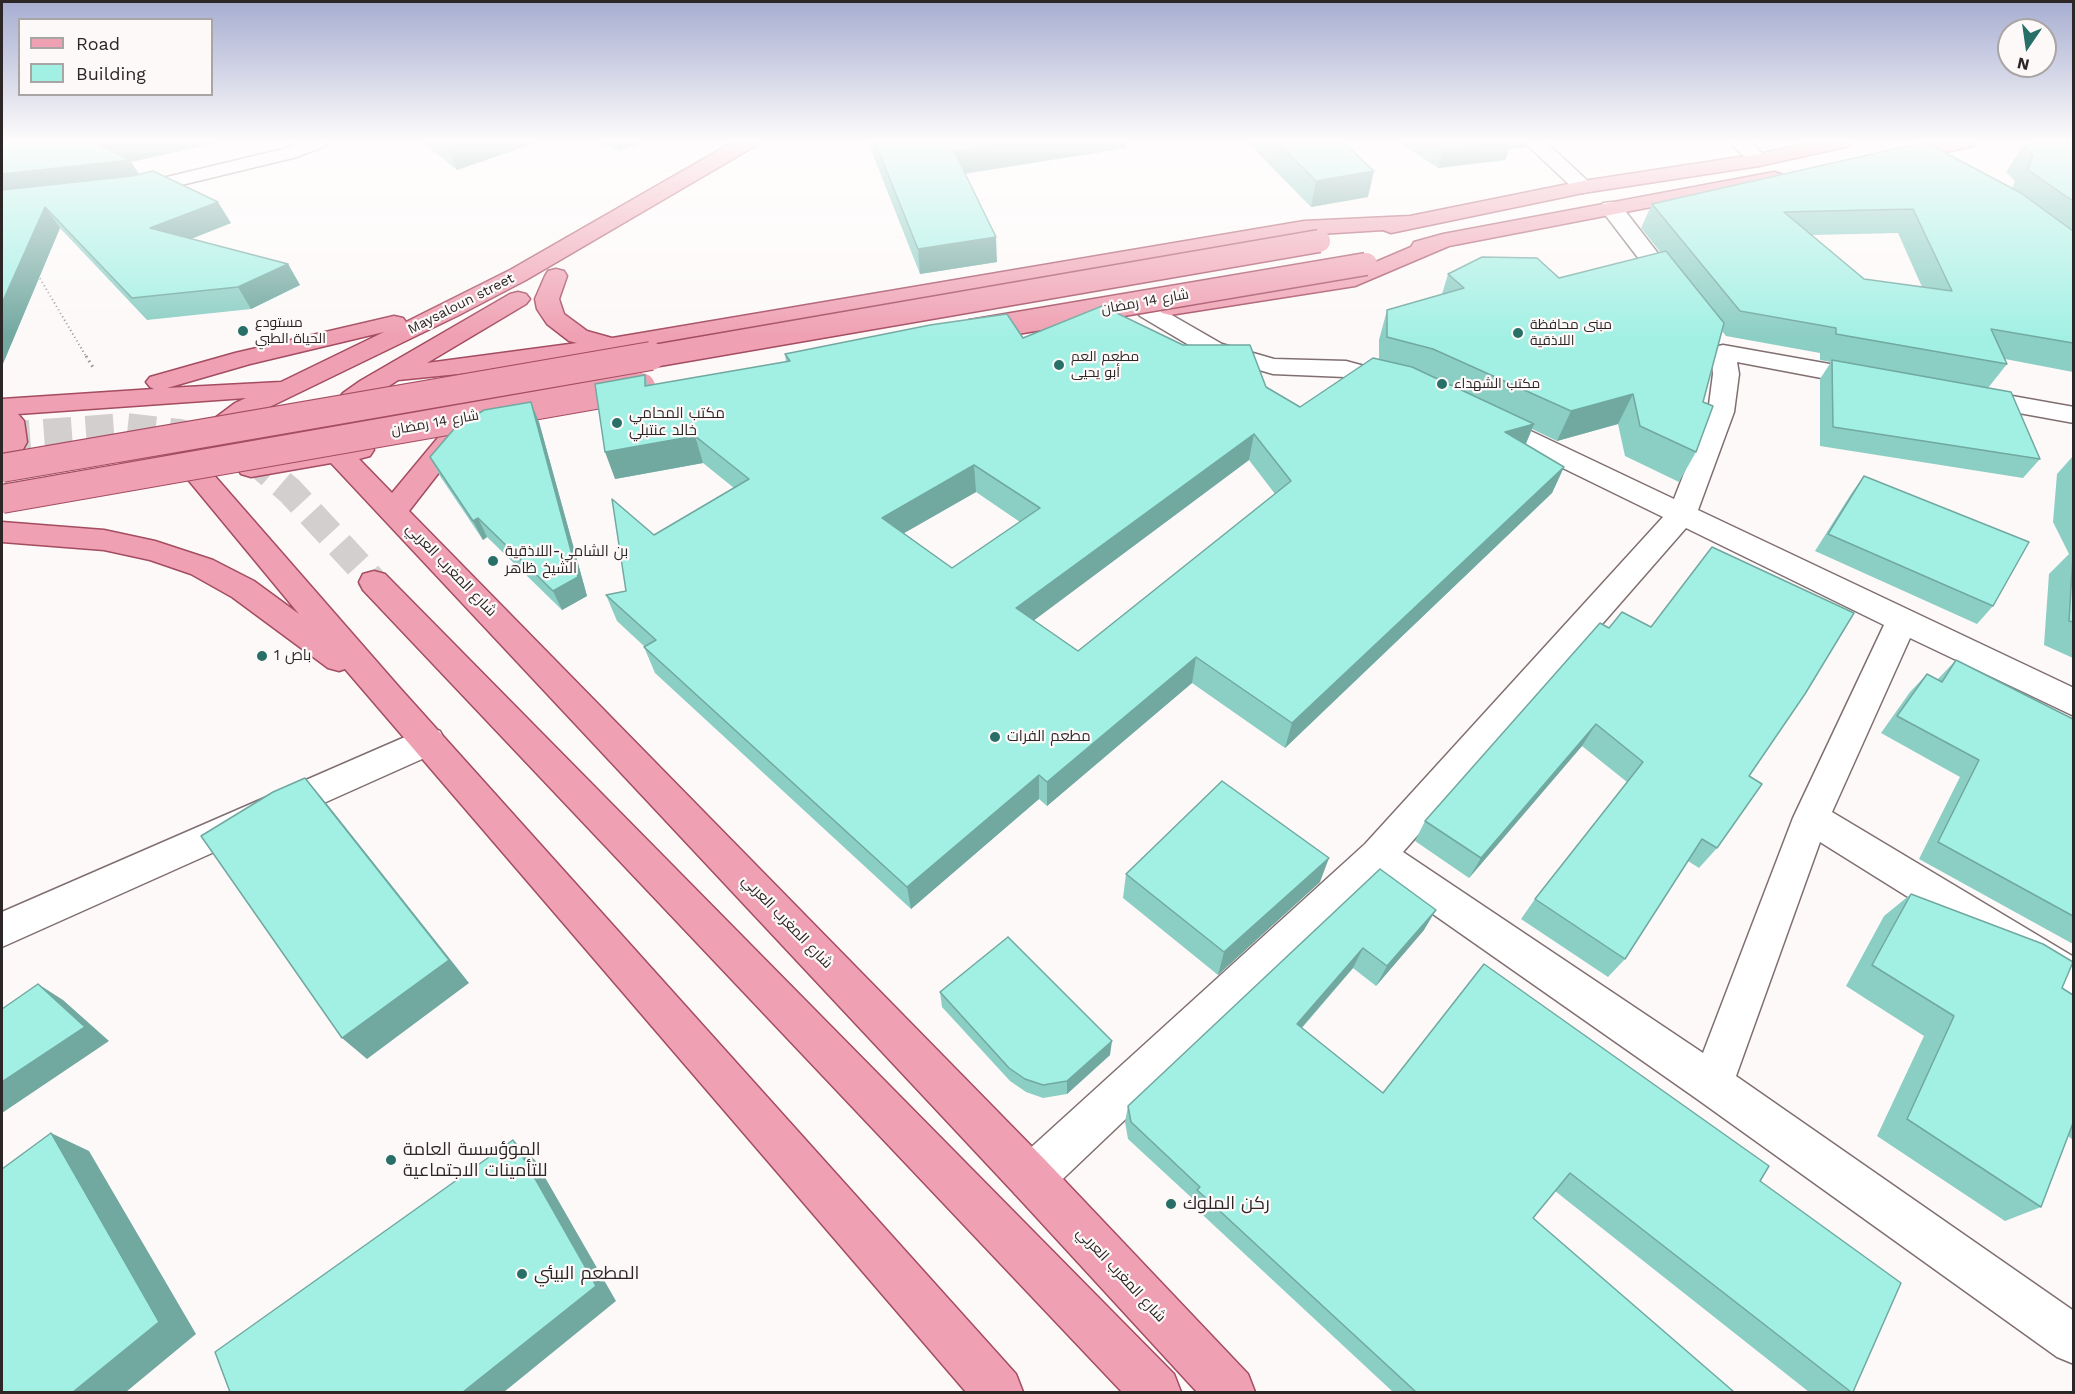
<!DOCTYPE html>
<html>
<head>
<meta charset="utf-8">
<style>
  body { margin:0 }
  #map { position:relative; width:2075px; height:1394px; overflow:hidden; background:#fdf9f9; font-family:"Work Sans",sans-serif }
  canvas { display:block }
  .frame { position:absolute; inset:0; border:3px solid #2d2627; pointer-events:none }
  .legend { position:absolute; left:18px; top:18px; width:195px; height:78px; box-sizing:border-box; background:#fdf9f9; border:2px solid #aaa5a5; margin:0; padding:8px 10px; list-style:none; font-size:18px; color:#2d2627 }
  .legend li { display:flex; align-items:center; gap:12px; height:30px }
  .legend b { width:30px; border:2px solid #aaa5a5 }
  .north { position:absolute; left:1997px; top:18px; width:60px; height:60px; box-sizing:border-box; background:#fdf9f9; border:2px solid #aaa5a5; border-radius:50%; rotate:193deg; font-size:16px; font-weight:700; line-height:24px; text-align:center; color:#2d2627 }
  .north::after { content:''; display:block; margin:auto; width:21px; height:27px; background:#287067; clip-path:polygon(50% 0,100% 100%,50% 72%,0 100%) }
</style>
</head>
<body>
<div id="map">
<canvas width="2075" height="1394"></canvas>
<div class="frame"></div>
<ul class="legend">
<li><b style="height:8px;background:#efa0b2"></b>Road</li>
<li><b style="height:16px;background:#a2f0e4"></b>Building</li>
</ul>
<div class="north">N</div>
</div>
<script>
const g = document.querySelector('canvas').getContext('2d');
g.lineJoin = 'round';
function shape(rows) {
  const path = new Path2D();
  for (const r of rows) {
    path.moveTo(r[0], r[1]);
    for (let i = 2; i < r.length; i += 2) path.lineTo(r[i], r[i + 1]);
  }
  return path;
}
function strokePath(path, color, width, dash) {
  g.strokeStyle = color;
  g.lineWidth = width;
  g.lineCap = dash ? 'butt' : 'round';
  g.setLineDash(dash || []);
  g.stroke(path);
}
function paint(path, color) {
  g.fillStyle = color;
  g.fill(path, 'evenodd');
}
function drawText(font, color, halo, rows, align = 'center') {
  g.font = font + ' "Work Sans",Cairo,sans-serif';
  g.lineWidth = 4.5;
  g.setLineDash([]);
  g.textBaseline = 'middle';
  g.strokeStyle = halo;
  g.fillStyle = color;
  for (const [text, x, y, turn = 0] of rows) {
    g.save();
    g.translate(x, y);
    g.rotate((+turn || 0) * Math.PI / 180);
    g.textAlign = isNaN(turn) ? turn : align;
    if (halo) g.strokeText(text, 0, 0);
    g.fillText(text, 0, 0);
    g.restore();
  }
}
strokePath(shape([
  [2,436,125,427,180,433,223,444,256,462,290,491,374,582]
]), '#d3cfcf', 28, [28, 14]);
const minor = shape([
  [300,142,328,142,325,146,297,157,132,197,125,195,122,191,125,187,283,149,300,142],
  [1524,142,1546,142,1590,183,1593,187,1590,191,1583,193,1576,191,1524,142],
  [1729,142,1751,142,1769,160,1766,164,1759,166,1752,164,1729,142],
  [1611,202,1619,203,1684,287,1688,292,1684,297,1676,299,1668,297,1600,208,1603,203,1611,202],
  [1148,304,1156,306,1222,344,1274,359,1346,361,1405,377,1409,382,1405,387,1396,390,1345,377,1273,374,1204,354,1140,316,1136,311,1140,306,1148,304],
  [1723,345,1869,371,1878,374,1882,379,1878,384,1869,387,1737,362,1739,374,1734,412,1698,510,2074,688,2074,716,1910,638,1832,812,2074,957,2074,997,2060,992,1820,842,1736,1076,2074,1311,2074,1364,2057,1357,1697,1099,1380,877,1047,1194,1031,1200,1015,1194,1009,1178,1015,1162,1365,844,1663,517,1479,427,1475,421,1479,415,1488,413,1497,415,1674,499,1708,412,1713,374,1711,352,1714,347,1723,345],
  [1686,528,1884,625,1793,818,1703,1053,1403,852,1686,528],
  [1973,389,2074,407,2074,423,1964,403,1960,397,1964,391,1973,389],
  [428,727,440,731,445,741,440,751,2,947,2,912,428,727]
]);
const major = shape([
  [733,142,758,142,755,146,526,280,459,315,253,415,221,439,212,453,213,474,399,687,1016,1374,1023,1392,966,1392,345,669,339,671,328,668,232,597,191,574,150,560,104,550,2,542,2,522,104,530,155,541,213,560,254,581,299,614,185,476,184,453,203,427,235,403,246,398,18,414,24,421,27,442,12,469,2,472,2,399,154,389,150,387,146,382,150,377,235,353,394,316,403,318,406,322,510,270,733,142],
  [384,332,281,382,167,388,250,364,384,332],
  [1814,142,1853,142,1850,146,1759,166,1583,193,1391,233,1383,230,1304,235,614,352,509,369,398,380,361,405,352,416,347,428,347,443,360,441,370,444,374,450,370,456,359,459,392,493,451,422,460,420,469,422,473,428,469,434,409,511,1047,1162,1248,1374,1255,1392,1197,1392,1015,1194,331,463,251,477,241,474,237,468,241,462,251,459,322,448,320,442,321,428,327,414,343,393,360,381,510,294,518,292,526,294,530,299,526,304,427,363,577,343,569,341,547,324,537,309,535,299,545,276,548,271,556,269,564,271,567,276,559,299,564,314,587,331,612,338,1304,221,1410,216,1583,181,1759,154,1814,142],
  [1934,142,1976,142,1973,146,1966,148,1893,162,1886,160,1883,156,1886,152,1934,142],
  [1774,172,1781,174,1784,178,1781,182,1449,246,1355,286,1170,315,1162,313,1158,308,1162,303,1170,301,1350,273,1411,247,1414,242,1443,234,1774,172],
  [374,571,385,574,1174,1374,1181,1392,1122,1392,363,590,359,582,363,574,374,571]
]);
strokePath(minor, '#806f71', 3);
strokePath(major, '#a44c60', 3);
strokePath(shape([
  [38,275,87,358]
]), '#958f90', 2, [1, 3]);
strokePath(shape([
  [86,356,94,369]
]), '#958f90', 3, [1.5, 4]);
paint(minor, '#fff');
paint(major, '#efa0b2');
const majorBridgeFar1 = shape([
  [970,331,1366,264],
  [642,358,1319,241]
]);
const majorBridge = shape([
  [2,468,651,356],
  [2,499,641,387]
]);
strokePath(majorBridgeFar1, '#a44c60', 25, []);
strokePath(majorBridge, '#a44c60', 30, []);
strokePath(majorBridgeFar1, '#efa0b2', 22);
strokePath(majorBridge, '#efa0b2', 28);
paint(shape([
  [2,142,131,162,139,174,231,223,191,239,288,264,300,285,251,309,147,320,60,228,2,366],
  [422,142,538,142,457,170],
  [596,142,641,142,619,151],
  [868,142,1126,142,1126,148,965,174,997,262,920,274],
  [1247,142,1343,142,1368,197,1311,207],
  [1398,142,1527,142,1526,147,1509,149,1505,160,1438,168],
  [2073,142,2073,372,2005,359,2007,364,1988,388,2040,459,2023,478,1820,446,1820,379,1831,362,1820,360,1820,353,1726,336,1722,331,1703,402,1696,452,1679,482,1625,456,1618,424,1557,441,1532,429,1526,444,1564,467,1552,493,1285,748,1192,683,1047,806,1039,799,911,909,655,673,644,647,645,647,617,621,606,595,626,591,654,535,734,488,703,463,615,479,645,375,648,386,786,362,785,354,1023,338,1266,387,1300,407,1379,359,1379,340,1387,310,1442,294,1448,274,1559,278,1661,253,1641,228,1652,204,2012,189,2015,181,2006,172,2023,146],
  [1898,233,1922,287,1864,279,1812,235],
  [1249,460,1275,494,1078,651,1034,620],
  [976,492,1020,522,952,568,904,533],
  [539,422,587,596,562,610,487,537,483,540,440,476,430,457],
  [2073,456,2073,658,2044,645,2049,574,2069,554,2053,522,2057,474],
  [1864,476,1993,606,1977,624,1815,551,1851,494],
  [1600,623,1749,776,1717,848,1699,868,1688,861,1625,959,1608,977,1521,919,1535,899,1627,782,1582,746,1469,878,1415,841,1425,821],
  [1956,660,2073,719,2073,944,1919,859,1960,777,1881,733,1910,692,1927,674,1937,680],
  [1380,869,1424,930,1376,986,1353,968,1302,1028,1383,1093,1760,1181,1853,1392,1809,1392,1555,1191,1533,1218,1734,1392,1393,1392,1192,1205,1194,1200,1128,1139,1125,1122,1128,1106],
  [1126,874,1320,882,1218,975,1123,898],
  [1911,894,2073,995,2073,1140,2068,1136,2041,1207,2005,1221,1877,1136,1924,1036,1846,986,1884,916],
  [940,992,1110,1055,1067,1094,1043,1098,1026,1092,1010,1081,942,1007]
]), '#8bcec4');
paint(shape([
  [113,142,222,142,131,162,143,181,2,197,2,174,99,145],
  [464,142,538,142,457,170,448,148],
  [616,142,641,142,619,151],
  [1014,142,1126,142,1126,148,955,175,954,151],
  [1500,142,1527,142,1526,147,1509,149,1505,160,1438,168,1443,150],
  [1374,171,1368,197,1311,207,1316,181],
  [218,202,231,223,163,250,150,228],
  [45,207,60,228,2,366,2,303],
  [996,237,997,262,920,274,918,249],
  [288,264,300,285,251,309,238,287],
  [1633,394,1618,424,1557,441,1571,411],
  [531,402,539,422,587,596,562,610,553,591],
  [1534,424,1523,450,1505,432],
  [1254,434,1249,460,1017,633,1016,608],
  [695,436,703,463,615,479,605,452],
  [974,465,976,492,885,544,882,518],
  [1564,467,1552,493,1285,748,1292,723],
  [478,518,487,537,483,540,473,521],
  [1196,657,1192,683,1047,806,1047,782],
  [1596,724,1582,746,1469,878,1481,858],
  [1039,775,1039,799,911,909,907,887],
  [305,778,327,804,469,983,367,1059,342,1038],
  [1329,858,1320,882,1218,975,1224,952],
  [1436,910,1424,930,1376,986,1387,966],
  [1363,948,1353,968,1289,1042,1297,1024],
  [38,984,63,1000,109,1041,2,1113,2,1082],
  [1112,1041,1110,1055,1067,1094,1067,1081],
  [51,1133,89,1151,196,1334,126,1392,73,1392],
  [513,1140,535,1160,616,1301,504,1392,463,1392]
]), '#71a8a0');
const building = shape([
  [2,142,113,142,99,145,130,160,2,174,2,142],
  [441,142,464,142,448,148,441,142],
  [875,142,1014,142,954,151,996,237,918,249,875,142],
  [1277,142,1343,142,1374,171,1316,181,1277,142],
  [1430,142,1508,142,1443,150,1430,142],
  [1925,142,2021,193,2073,231,2073,343,1991,329,2007,364,1836,334,1836,328,1740,311,1652,204,1925,142],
  [1913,209,1952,291,1864,279,1784,212,1913,209],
  [2044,142,2073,142,2073,201,2028,170,2033,154,2023,146,2044,142],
  [153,171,218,202,150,228,288,264,238,287,132,298,45,207,2,303,2,190,132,176,153,171],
  [1666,251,1724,323,1703,402,1713,406,1696,452,1640,426,1633,394,1571,411,1433,349,1387,337,1387,310,1464,288,1448,274,1482,257,1537,258,1559,278,1666,251],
  [1102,306,1183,345,1250,345,1266,387,1300,407,1373,358,1412,367,1534,424,1505,432,1564,467,1292,723,1196,657,1047,782,1039,775,907,887,644,647,656,640,606,595,626,591,612,499,654,535,749,479,695,436,605,452,595,384,645,375,645,386,790,361,785,354,930,325,1007,314,1023,338,1102,306],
  [1254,434,1291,481,1078,651,1016,608,1254,434],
  [974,465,1040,508,952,568,882,518,974,465],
  [1832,360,2011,392,2040,459,1833,427,1832,360],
  [531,402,578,577,553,591,478,518,473,521,430,457,454,429,484,410,531,402],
  [1864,476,2029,542,1993,606,1828,534,1864,476],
  [1712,547,1854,613,1805,694,1749,776,1762,784,1717,848,1702,839,1625,959,1535,899,1643,762,1596,724,1481,858,1425,821,1600,623,1609,628,1622,612,1651,627,1712,547],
  [2073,555,2073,622,2069,621,2073,555],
  [1956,660,2073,719,2073,916,1938,842,1979,760,1897,716,1927,674,1942,682,1956,660],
  [305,778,449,960,342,1038,201,836,273,792,305,778],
  [1222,781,1329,858,1224,952,1126,874,1222,781],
  [1380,869,1436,910,1387,966,1363,948,1297,1024,1383,1093,1484,964,1769,1166,1760,1181,1901,1283,1853,1392,1851,1392,1570,1173,1533,1218,1734,1392,1416,1392,1197,1190,1200,1187,1131,1122,1128,1106,1380,869],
  [1911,894,2043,944,2073,962,2062,988,2073,995,2073,1123,2041,1207,1907,1119,1954,1016,1872,965,1911,894],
  [1008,937,1112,1041,1067,1081,1043,1085,1025,1079,1009,1068,940,992,1008,937],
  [38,984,85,1027,2,1082,2,1009,38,984],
  [51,1133,159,1322,73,1392,2,1392,2,1169,51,1133],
  [513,1140,596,1286,463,1392,230,1392,215,1352,513,1140]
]);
paint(building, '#a2f0e4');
strokePath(building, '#71a8a0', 1.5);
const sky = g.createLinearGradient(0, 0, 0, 337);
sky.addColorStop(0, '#a6add0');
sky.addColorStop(0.42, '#fefcfc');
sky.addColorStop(1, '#fefcfc00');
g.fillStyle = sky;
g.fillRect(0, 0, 2075, 337);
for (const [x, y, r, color] of [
  [243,331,6,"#287067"],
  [1518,333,6,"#287067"],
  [1059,365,6,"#287067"],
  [1442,384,6,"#287067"],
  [617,423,6,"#287067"],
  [493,561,6,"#287067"],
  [262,656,6,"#287067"],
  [995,737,6,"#287067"],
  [391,1160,6,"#287067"],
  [1171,1204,6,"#287067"],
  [522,1274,6,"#287067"]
]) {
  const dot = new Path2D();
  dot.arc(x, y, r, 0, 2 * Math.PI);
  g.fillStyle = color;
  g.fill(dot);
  strokePath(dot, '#fdf9f9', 2);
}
drawText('14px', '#2d2627', '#fdf9f9', [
  ["شارع 14 رمضان",1145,302,-10],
  ["Maysaloun street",461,304,-27],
  ["شارع 14 رمضان",435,423,-10]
]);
drawText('14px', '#2d2627', '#fdf9f9', [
  ["مستودع",255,323],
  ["الحياة الطبي",255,339],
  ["مبنى محافظة",1530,325],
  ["اللاذقية",1530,341],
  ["مطعم العم",1071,357],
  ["أبو يحيى",1071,373],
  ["مكتب الشهداء",1454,384]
], 'left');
drawText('15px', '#2d2627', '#fdf9f9', [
  ["مكتب المحامي",629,414],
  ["خالد عنتبلي",629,431],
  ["بن الشامي-اللاذقية",505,552],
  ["الشيخ ظاهر",505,569],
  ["باص 1",274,656],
  ["مطعم الفرات",1007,737]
], 'left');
drawText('15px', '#2d2627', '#fdf9f9', [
  ["شارع المغرب العربي",451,570,46],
  ["شارع المغرب العربي",787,922,46],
  ["شارع المغرب العربي",1121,1275,47]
]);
drawText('18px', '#2d2627', '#fdf9f9', [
  ["الموؤسسة العامة",403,1150],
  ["للتأمينات الاجتماعية",403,1171],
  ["ركن الملوك",1183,1204],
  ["المطعم البيئي",534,1274]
], 'left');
</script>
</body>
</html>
